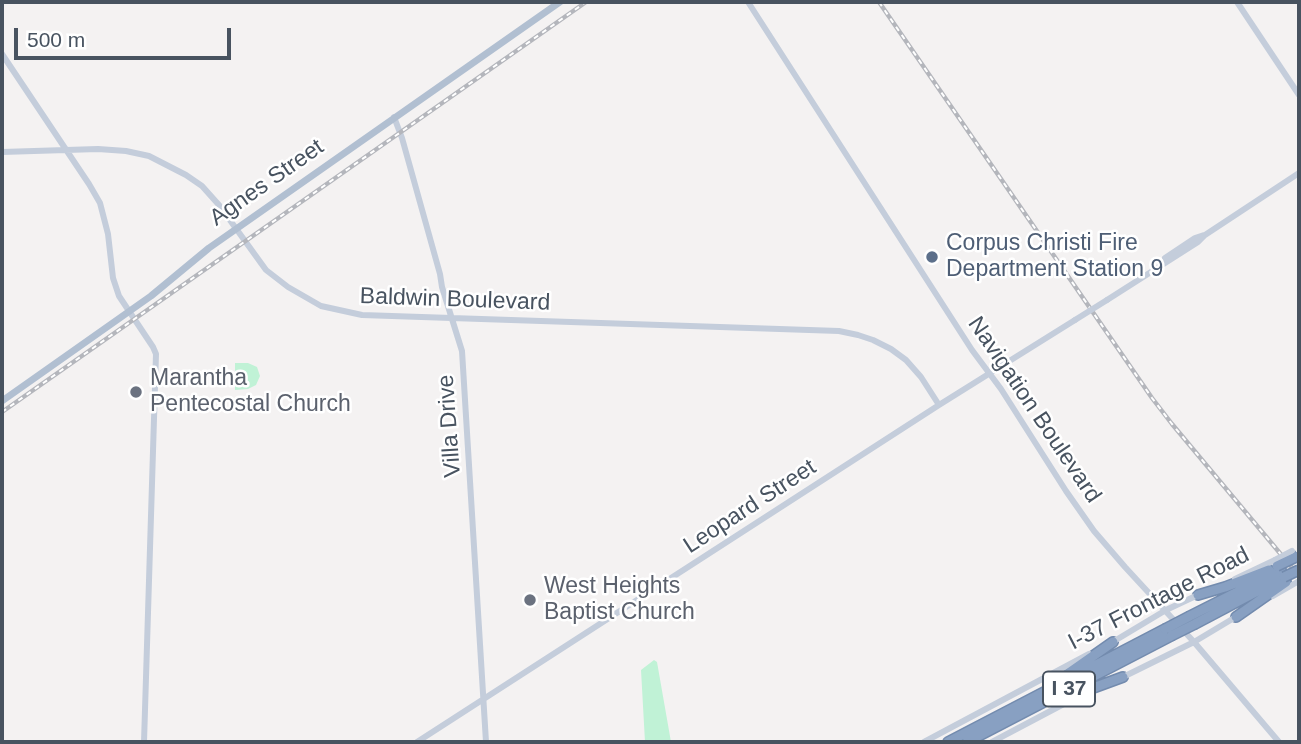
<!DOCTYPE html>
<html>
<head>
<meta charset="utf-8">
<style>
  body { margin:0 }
  #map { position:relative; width:1301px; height:744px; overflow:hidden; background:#f4f2f2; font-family:Arial,sans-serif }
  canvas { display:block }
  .frame { position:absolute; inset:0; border:4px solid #485360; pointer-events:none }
  .scale { position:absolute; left:14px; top:28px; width:217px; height:32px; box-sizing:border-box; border:4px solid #485360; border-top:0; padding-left:9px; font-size:21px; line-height:24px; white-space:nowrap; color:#485360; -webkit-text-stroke:5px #fff; paint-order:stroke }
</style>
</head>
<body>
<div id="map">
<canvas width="1301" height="744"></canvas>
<div class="frame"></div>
<div class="scale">500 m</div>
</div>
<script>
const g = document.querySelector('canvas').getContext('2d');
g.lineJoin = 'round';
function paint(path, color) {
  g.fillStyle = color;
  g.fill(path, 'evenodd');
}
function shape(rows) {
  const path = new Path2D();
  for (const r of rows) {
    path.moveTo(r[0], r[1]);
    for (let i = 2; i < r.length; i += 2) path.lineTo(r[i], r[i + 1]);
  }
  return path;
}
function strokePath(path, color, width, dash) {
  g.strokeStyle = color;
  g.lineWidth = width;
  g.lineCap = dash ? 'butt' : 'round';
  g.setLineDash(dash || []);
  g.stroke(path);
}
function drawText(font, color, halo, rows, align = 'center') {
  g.font = font + ' Arial,sans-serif';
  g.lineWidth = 5;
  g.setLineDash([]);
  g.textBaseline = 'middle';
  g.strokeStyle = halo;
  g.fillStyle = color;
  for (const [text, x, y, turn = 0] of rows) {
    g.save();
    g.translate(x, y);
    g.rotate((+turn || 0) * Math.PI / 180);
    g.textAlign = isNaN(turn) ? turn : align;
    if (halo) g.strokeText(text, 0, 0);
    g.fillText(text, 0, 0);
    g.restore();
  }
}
paint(shape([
  [235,363,248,363,257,367,260,376,256,385,248,389,235,390],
  [654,660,657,662,671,742,645,742,641,670]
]), '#c0f2d6');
const highway = shape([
  [1198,595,1225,587,1269,570],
  [1190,616,1281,570],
  [1236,617,1286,582],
  [1195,624,1284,577],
  [1066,675,1113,642],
  [1055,702,1123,677],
  [948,742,1165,629],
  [967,742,1171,636]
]);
strokePath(highway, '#738bae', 12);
strokePath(shape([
  [748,2,972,350,1001,389,1066,491,1094,531,1125,567,1194,642,1279,742],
  [1237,2,1299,95],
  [2,54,89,184,100,203,108,234,113,278,119,296,153,347,156,354,144,742],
  [394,117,402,138,440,274,442,287,462,351,486,742],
  [2,152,98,149,126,151,149,156,186,175,202,186,219,205,266,270,288,287,321,306,362,315,839,331,858,335,873,340,891,349,906,360,921,377,939,405],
  [1165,258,1195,238,1204,235],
  [1107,300,1198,242,1205,235,1299,173],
  [1235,579,1275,560],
  [1273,596,1299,581],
  [1111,643,1166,610,1200,594],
  [1119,679,1194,642,1239,615],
  [417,742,939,405,1075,320],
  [924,742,1089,654],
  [992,742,1077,697]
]), '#c4cddb', 6);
strokePath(shape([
  [2,401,151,296,209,248,560,2]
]), '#b1bfd1', 7);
strokePath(highway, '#88a0c2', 9);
const rail = shape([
  [879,2,1152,398,1172,424,1299,576],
  [2,412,586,2]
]);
strokePath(rail, '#b4b6bc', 4.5);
strokePath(rail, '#fff', 2, [5]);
const highwayBridge = shape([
  [1277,566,1298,556],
  [1284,577,1299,570],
  [1165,629,1190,616],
  [1171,636,1195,624]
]);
strokePath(highwayBridge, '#738bae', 12, []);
strokePath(shape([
  [1075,320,1107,300],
  [1275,560,1292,551]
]), '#c4cddb', 6);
strokePath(highwayBridge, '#88a0c2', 9);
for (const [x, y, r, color] of [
  [932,257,7,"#5c6f8a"],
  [136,392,7,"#6b7280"],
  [530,600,7,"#6b7280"]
]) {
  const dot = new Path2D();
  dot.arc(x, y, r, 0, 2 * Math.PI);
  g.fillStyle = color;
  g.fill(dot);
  strokePath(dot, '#fff', 2.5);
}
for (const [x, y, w] of [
  [1069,689,52]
]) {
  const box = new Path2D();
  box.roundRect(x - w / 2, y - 17.5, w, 35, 5);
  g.fillStyle = '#fff';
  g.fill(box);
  strokePath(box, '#485360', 2);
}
drawText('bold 21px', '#485360', null, [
  ["I 37",1069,689]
]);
drawText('23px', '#485360', '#fff', [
  ["Agnes Street",267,183,-35],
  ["Baldwin Boulevard",455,300,2],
  ["Navigation Boulevard",1034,410,56],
  ["Villa Drive",450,426,-94],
  ["Leopard Street",750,507,-33],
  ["I-37 Frontage Road",1159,599,-27]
]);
drawText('23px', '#4e5e75', '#fff', [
  ["Corpus Christi Fire",946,244],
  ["Department Station 9",946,270]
], 'left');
drawText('23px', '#5b616d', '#fff', [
  ["Marantha",150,379],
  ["Pentecostal Church",150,405],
  ["West Heights",544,587],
  ["Baptist Church",544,613]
], 'left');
</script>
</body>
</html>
